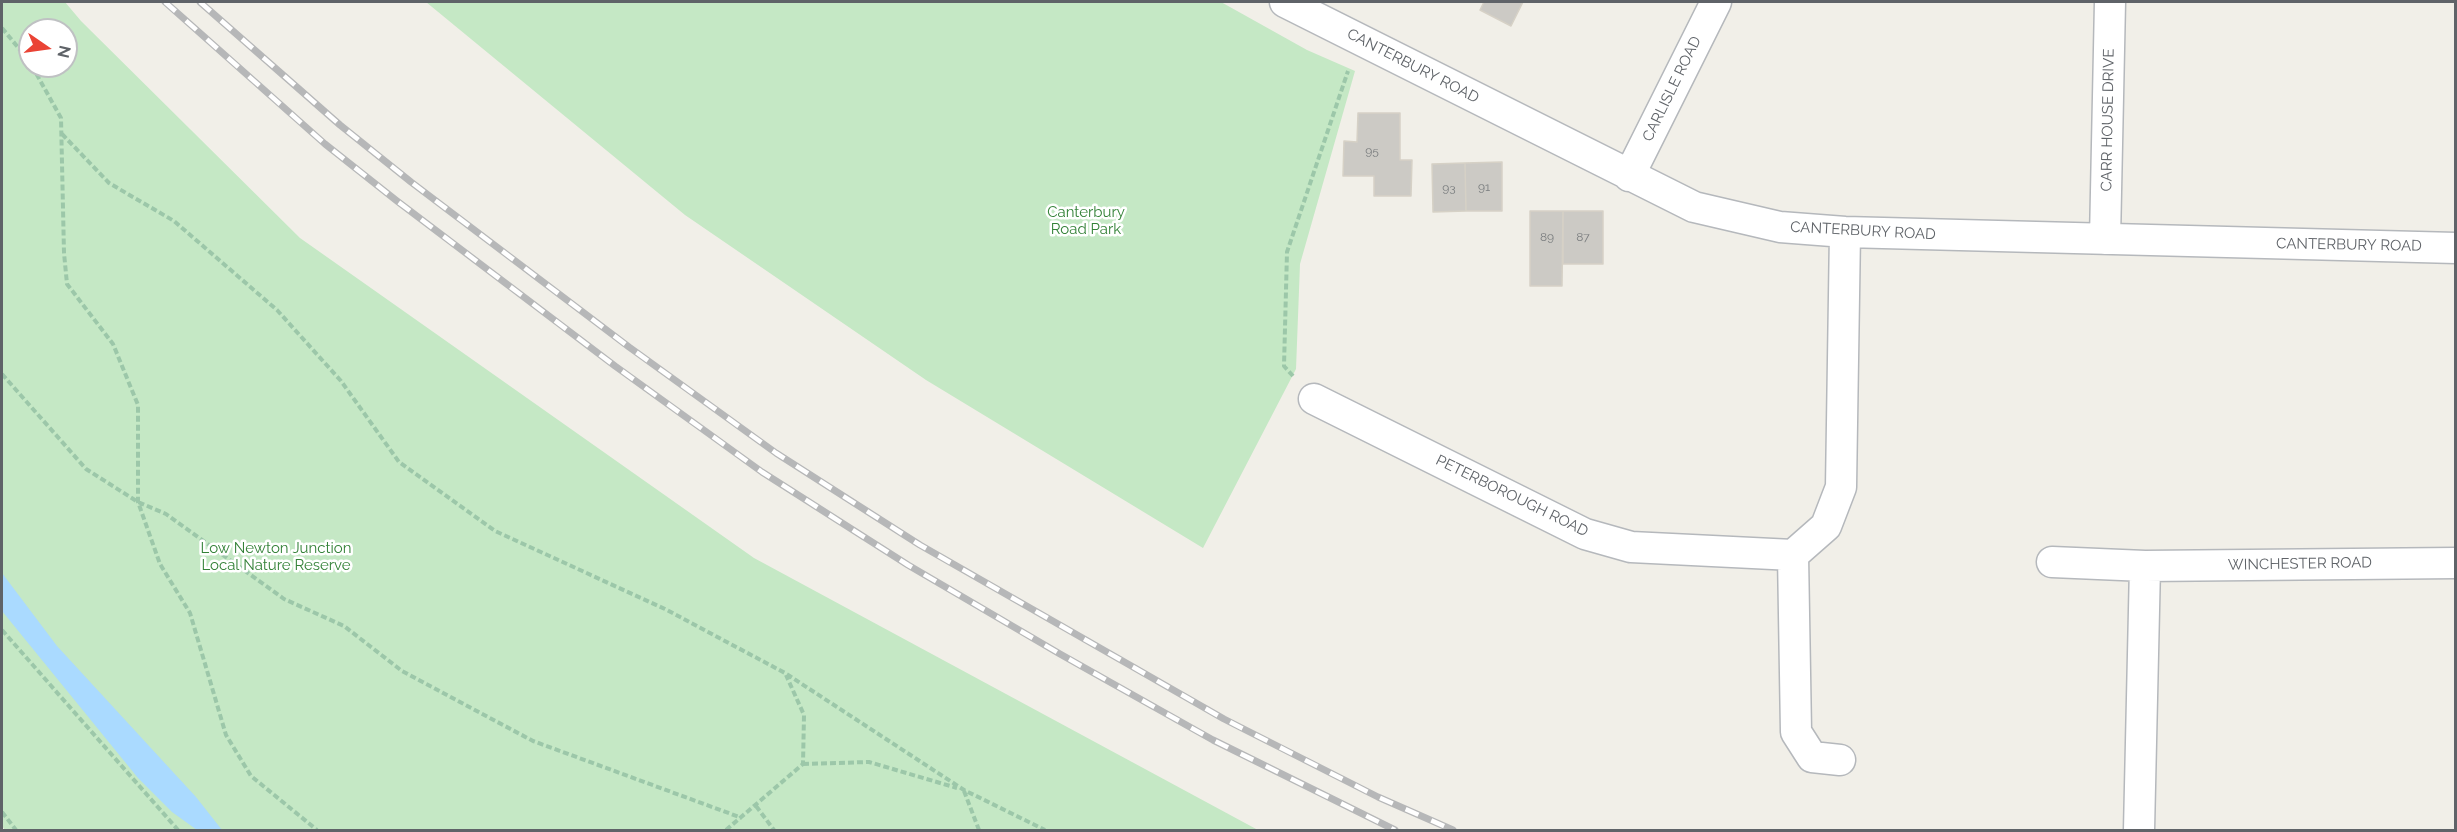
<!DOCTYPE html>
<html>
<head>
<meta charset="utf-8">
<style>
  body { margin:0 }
  #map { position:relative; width:2457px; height:832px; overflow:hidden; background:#f1efe8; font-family:Raleway,sans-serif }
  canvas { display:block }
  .frame { position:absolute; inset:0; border:3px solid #5f6368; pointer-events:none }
  .north { position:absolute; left:18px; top:18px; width:60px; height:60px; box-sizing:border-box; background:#fff; border:2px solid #bfc1c3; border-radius:50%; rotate:103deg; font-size:16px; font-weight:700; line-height:24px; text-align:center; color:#5f6368 }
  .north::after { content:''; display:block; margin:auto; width:21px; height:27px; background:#ea4335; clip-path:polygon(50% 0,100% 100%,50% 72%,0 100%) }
</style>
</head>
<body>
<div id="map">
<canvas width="2457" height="832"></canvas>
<div class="frame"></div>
<div class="north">N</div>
</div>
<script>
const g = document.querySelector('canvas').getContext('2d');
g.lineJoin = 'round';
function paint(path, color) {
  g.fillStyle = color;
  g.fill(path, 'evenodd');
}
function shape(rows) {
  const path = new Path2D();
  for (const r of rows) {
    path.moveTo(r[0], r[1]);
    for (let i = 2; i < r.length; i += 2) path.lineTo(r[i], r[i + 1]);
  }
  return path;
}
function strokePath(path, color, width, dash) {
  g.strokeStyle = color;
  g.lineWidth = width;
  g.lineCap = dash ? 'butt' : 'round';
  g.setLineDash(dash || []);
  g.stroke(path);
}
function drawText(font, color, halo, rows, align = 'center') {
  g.font = font + ' Raleway,sans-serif';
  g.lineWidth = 5;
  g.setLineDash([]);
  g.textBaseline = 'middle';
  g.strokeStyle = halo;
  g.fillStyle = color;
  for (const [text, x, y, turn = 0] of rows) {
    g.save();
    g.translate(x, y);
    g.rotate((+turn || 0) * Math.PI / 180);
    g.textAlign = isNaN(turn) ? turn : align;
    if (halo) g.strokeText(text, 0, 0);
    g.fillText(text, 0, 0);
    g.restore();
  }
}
paint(shape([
  [2,2,65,2,81,21,300,238,754,558,1258,830,5,830,2,826],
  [30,30,66,30,66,66,30,66],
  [426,2,1221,2,1307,50,1355,71,1300,264,1296,369,1203,548,926,380,685,215]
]), '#c5e8c5');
paint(shape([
  [2,573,57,646,196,797,222,830,197,830,172,812,138,778,2,611]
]), '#aadaff');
const building = shape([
  [1484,2,1523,2,1511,26,1480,10,1484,2],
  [1358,113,1400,113,1400,160,1412,160,1411,196,1374,196,1374,176,1343,176,1344,141,1357,142,1358,113],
  [1502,162,1502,211,1466,211,1465,163,1502,162],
  [1465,163,1466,211,1433,212,1432,164,1465,163],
  [1530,211,1563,211,1562,286,1530,286,1530,211],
  [1563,211,1603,211,1603,264,1563,264,1563,211]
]);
paint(building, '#cccac5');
strokePath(building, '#d6d1c6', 1.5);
const minor = shape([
  [1285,2,1694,207,1780,227,1845,232,2456,248],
  [1629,176,1716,2],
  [2105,239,2110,2],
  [1314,399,1585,534,1631,547,1793,555,1826,526,1841,487,1845,232],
  [1793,555,1796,732,1812,757,1840,760],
  [2052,562,2145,566],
  [2139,830,2145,566,2456,563]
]);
strokePath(minor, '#b5b8bc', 33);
strokePath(shape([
  [2,28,30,62],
  [32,66,61,118,64,253,67,284,113,344,138,405,138,502,160,564,190,613,226,735,251,776,317,830],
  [62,134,109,183,174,221,277,310,341,381,399,462,495,531,665,609,785,673,964,790,1045,830],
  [2,374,86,469,138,502,166,514,284,599,344,626,402,671,533,741,742,818],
  [1293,376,1284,366,1287,252,1348,71],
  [2,630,178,830],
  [803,764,869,762,957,788],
  [964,791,979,830],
  [756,806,774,830],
  [2,812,16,830],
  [726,830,803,764,804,715,786,675]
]), '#9cc7a9', 4, [6, 3]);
strokePath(minor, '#fff', 30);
const rail = shape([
  [165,2,325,144,397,201,615,366,762,472,908,565,1060,654,1213,740,1395,830],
  [200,2,340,125,411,182,629,347,776,453,920,545,1224,719,1378,797,1453,830]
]);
strokePath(rail, '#b6b7b8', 7);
strokePath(rail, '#fff', 4.5, [14]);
drawText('12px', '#7a7d7f', null, [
  ["95",1372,151],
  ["91",1484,187],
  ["93",1449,188],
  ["89",1547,237],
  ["87",1583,237]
]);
drawText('15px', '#5f6368', '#fff', [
  ["CANTERBURY ROAD",1413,66,27],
  ["CARLISLE ROAD",1672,89,-64],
  ["CARR HOUSE DRIVE",2108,120,-89],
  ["CANTERBURY ROAD",1863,231,3],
  ["CANTERBURY ROAD",2349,245,1],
  ["PETERBOROUGH ROAD",1512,496,26],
  ["WINCHESTER ROAD",2300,564,-1]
]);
drawText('15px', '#348238', '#fff', [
  ["Canterbury",1086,212],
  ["Road Park",1086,229],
  ["Low Newton Junction",276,548],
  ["Local Nature Reserve",276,565]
]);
</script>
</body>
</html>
